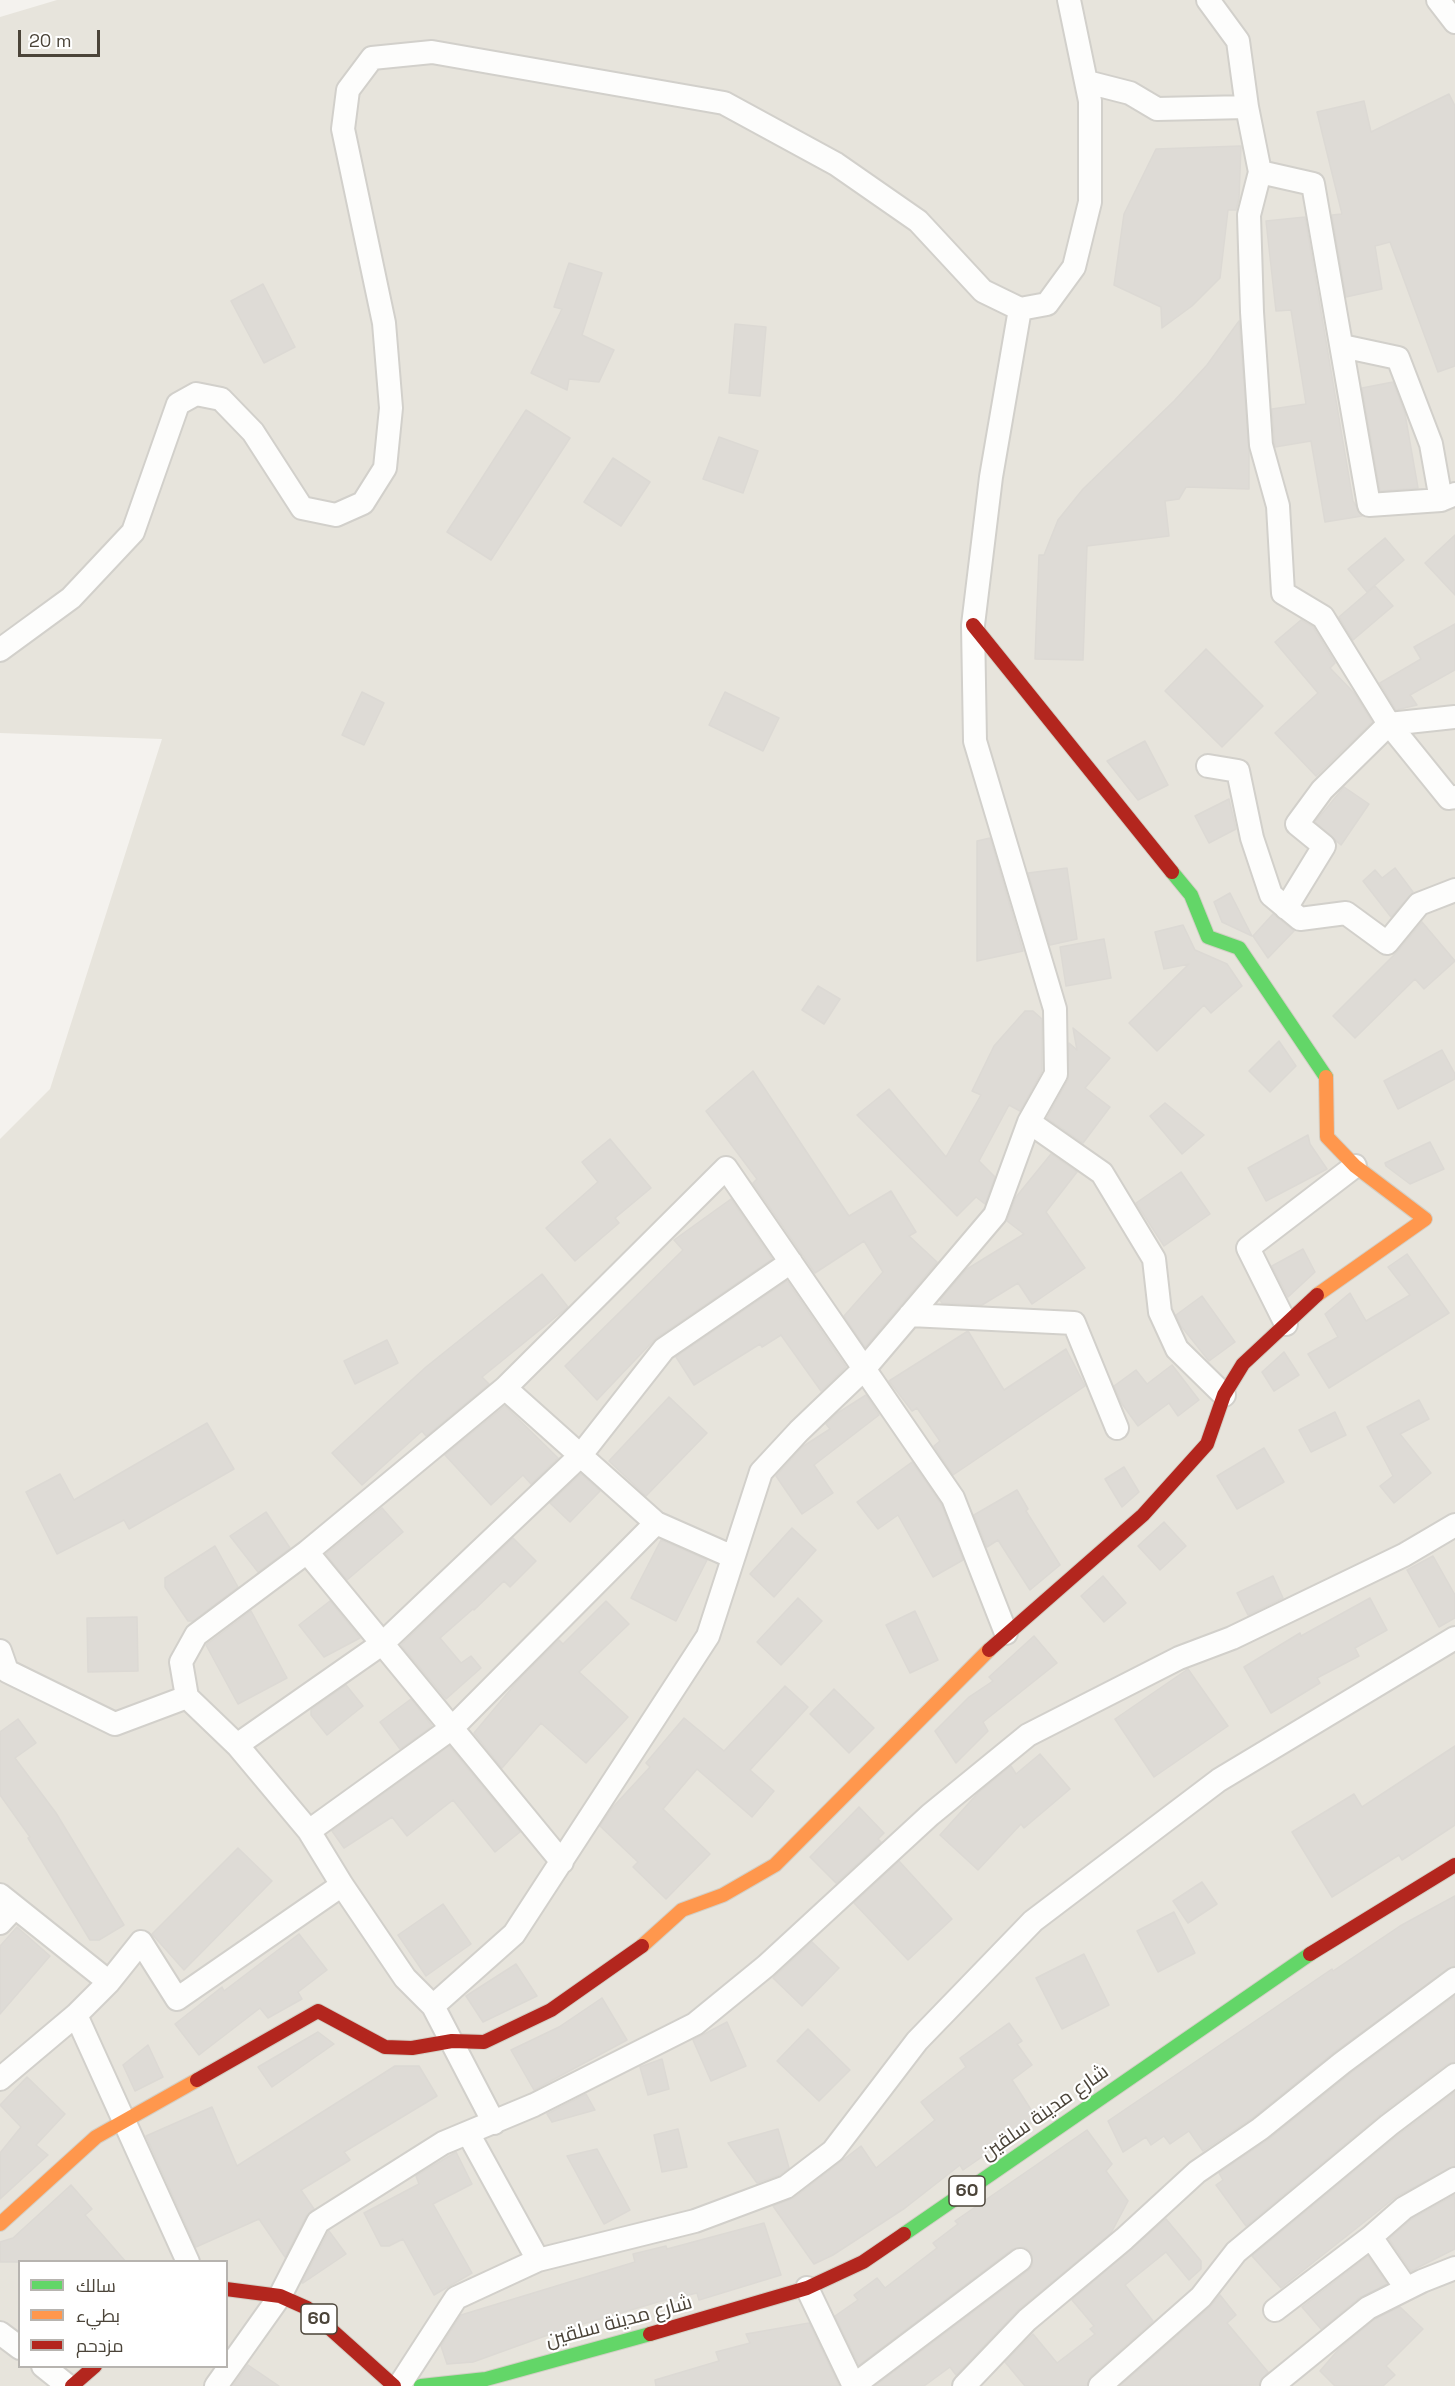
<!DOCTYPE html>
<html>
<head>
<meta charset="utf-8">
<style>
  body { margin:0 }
  #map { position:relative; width:1455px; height:2386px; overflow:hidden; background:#f4f2ee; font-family:"Space Grotesk",Cairo,sans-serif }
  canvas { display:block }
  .legend { position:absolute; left:18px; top:2260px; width:210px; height:108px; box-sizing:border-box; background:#fff; border:2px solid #b7b4b0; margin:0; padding:8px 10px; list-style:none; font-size:18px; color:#4b4439 }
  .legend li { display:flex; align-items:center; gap:12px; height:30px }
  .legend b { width:30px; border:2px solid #b7b4b0 }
  .scale { position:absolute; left:18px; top:30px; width:82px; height:27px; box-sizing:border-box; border:3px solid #4b4439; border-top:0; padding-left:8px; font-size:18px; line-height:21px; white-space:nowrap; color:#4b4439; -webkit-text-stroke:4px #fff; paint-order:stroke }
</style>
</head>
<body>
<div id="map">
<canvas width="1455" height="2386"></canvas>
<ul class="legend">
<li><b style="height:8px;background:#63d668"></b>سالك</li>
<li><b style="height:8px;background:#ff974d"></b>بطيء</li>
<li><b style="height:8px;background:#b3261e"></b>مزدحم</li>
</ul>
<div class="scale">20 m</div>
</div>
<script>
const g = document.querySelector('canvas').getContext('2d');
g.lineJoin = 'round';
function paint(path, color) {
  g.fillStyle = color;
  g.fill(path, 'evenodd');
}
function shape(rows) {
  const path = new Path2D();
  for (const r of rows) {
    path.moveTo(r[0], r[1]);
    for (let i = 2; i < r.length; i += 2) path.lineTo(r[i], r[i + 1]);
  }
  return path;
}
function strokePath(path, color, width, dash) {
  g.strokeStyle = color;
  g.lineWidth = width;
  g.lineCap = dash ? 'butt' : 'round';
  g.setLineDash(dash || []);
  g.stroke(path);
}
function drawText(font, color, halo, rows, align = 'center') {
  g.font = font + ' "Space Grotesk",Cairo,sans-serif';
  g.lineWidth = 4.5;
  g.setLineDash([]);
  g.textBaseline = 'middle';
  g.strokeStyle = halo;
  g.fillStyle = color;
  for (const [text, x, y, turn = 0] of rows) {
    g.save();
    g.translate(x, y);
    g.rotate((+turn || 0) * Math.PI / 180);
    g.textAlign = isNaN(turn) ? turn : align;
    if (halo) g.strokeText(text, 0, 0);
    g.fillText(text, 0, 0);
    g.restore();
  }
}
paint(shape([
  [57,0,1455,0,1455,2386,0,2386,0,1139,50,1089,162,739,0,733,0,17],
  [20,2262,226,2262,226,2366,20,2366]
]), '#e7e4dc');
const building = shape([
  [1449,94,1455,106,1455,366,1438,372,1390,242,1375,246,1382,289,1346,297,1332,215,1342,214,1317,112,1364,101,1371,132,1449,94],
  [1241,146,1239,198,1236,210,1228,210,1220,278,1192,306,1162,328,1161,307,1114,285,1124,214,1156,149,1241,146],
  [1305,217,1353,501,1362,516,1325,522,1311,441,1275,447,1272,409,1306,404,1291,310,1276,311,1266,221,1305,217],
  [569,263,602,273,582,335,614,350,599,382,569,379,567,390,531,373,562,309,554,307,569,263],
  [263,284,295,347,264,363,231,301,263,284],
  [1239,321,1249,451,1249,489,1186,487,1179,499,1165,501,1169,536,1087,546,1083,660,1035,659,1039,555,1044,555,1058,520,1083,489,1174,401,1207,365,1239,321],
  [735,324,766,327,760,396,729,393,735,324],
  [1393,382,1405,414,1418,488,1380,491,1362,388,1393,382],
  [526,410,570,438,491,560,447,532,526,410],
  [719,437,758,451,743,493,703,479,719,437],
  [613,458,650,482,621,526,584,502,613,458],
  [1455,535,1455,595,1425,563,1455,535],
  [1385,538,1404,560,1367,592,1348,569,1385,538],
  [1375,586,1393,606,1353,640,1339,617,1375,586],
  [1301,620,1313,627,1335,663,1330,668,1354,693,1372,722,1316,776,1275,733,1318,693,1275,642,1301,620],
  [1455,624,1455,670,1410,695,1417,705,1396,710,1380,683,1421,659,1414,647,1455,624],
  [1206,649,1263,706,1222,747,1165,691,1206,649],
  [362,692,384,703,364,745,342,735,362,692],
  [725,692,779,718,763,751,709,725,725,692],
  [1145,741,1168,785,1138,800,1107,761,1145,741],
  [1344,787,1369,804,1341,845,1315,822,1344,787],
  [1229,799,1236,829,1209,843,1195,816,1229,799],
  [990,838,1023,951,977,961,977,841,990,838],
  [1067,868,1077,939,1050,945,1028,873,1067,868],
  [1395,868,1413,892,1391,917,1363,881,1375,870,1382,878,1395,868],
  [1230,893,1252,936,1222,922,1214,902,1230,893],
  [1273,914,1294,931,1268,958,1253,936,1273,914],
  [1422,922,1455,961,1424,989,1415,979,1355,1038,1333,1016,1397,952,1422,922],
  [1183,925,1195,950,1227,964,1242,986,1211,1013,1204,1005,1157,1051,1129,1023,1189,964,1164,969,1155,932,1183,925],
  [1104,939,1111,978,1066,986,1060,947,1104,939],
  [818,986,840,999,824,1024,802,1010,818,986],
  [1025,1011,1033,1011,1042,1019,1042,1071,1020,1111,1009,1105,979,1161,995,1177,985,1204,976,1197,957,1216,857,1115,889,1089,946,1157,981,1095,972,1091,994,1046,1025,1011],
  [1073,1028,1110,1058,1085,1088,1110,1107,1083,1143,1047,1118,1068,1080,1069,1043,1077,1050,1073,1028],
  [1279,1041,1296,1066,1270,1092,1249,1071,1279,1041],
  [1442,1050,1455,1074,1455,1079,1398,1109,1384,1081,1442,1050],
  [753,1071,849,1216,891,1191,916,1232,909,1236,937,1262,865,1347,844,1316,883,1272,864,1241,815,1273,753,1183,757,1179,706,1111,753,1071],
  [1165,1103,1204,1135,1182,1154,1150,1116,1165,1103],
  [1308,1135,1310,1144,1327,1169,1266,1201,1248,1168,1308,1135],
  [610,1139,651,1188,615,1218,619,1223,575,1261,546,1228,598,1182,582,1162,610,1139],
  [1430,1142,1444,1169,1410,1184,1386,1166,1385,1163,1430,1142],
  [1051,1154,1077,1172,1046,1212,1085,1268,1032,1304,1018,1283,982,1305,942,1303,940,1300,967,1269,1024,1234,1007,1221,1016,1197,1051,1154],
  [1181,1172,1210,1214,1164,1246,1136,1203,1181,1172],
  [731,1199,772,1259,656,1338,597,1400,565,1366,683,1250,674,1240,731,1199],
  [1303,1249,1315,1272,1288,1297,1272,1266,1303,1249],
  [1407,1254,1449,1313,1329,1388,1308,1354,1338,1337,1325,1314,1350,1293,1366,1321,1410,1295,1388,1267,1407,1254],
  [542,1274,568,1307,482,1377,489,1384,426,1436,422,1431,362,1485,332,1453,426,1367,542,1274],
  [787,1281,846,1367,821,1391,781,1335,762,1347,760,1344,694,1385,676,1357,787,1281],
  [1202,1296,1235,1342,1209,1361,1181,1326,1176,1315,1202,1296],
  [968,1331,1004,1390,1066,1349,1085,1386,953,1475,934,1446,940,1441,917,1408,912,1411,889,1381,968,1331],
  [387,1340,398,1363,355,1384,344,1361,387,1340],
  [1284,1352,1299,1375,1274,1391,1262,1372,1284,1352],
  [1172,1365,1199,1400,1178,1416,1169,1403,1138,1426,1122,1404,1114,1386,1136,1370,1147,1384,1172,1365],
  [866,1395,879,1415,814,1465,833,1493,802,1514,776,1476,802,1447,830,1429,826,1424,836,1414,866,1395],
  [669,1397,707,1433,646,1496,609,1461,669,1397],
  [1419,1400,1429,1419,1400,1434,1431,1473,1394,1503,1380,1486,1393,1476,1367,1427,1419,1400],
  [505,1406,558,1458,531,1484,523,1475,491,1505,445,1455,505,1406],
  [1335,1412,1346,1435,1311,1452,1299,1430,1335,1412],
  [207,1423,234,1469,129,1529,124,1520,57,1554,26,1492,60,1474,74,1500,207,1423],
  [1264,1448,1284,1482,1237,1509,1217,1476,1264,1448],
  [912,1462,941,1504,963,1560,933,1577,898,1515,878,1529,857,1502,912,1462],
  [1124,1467,1139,1492,1122,1507,1105,1479,1124,1467],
  [581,1474,600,1491,570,1522,550,1503,581,1474],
  [1017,1490,1028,1509,1026,1511,1060,1565,1030,1590,998,1540,987,1547,974,1515,1017,1490],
  [382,1508,403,1532,347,1580,326,1554,382,1508],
  [266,1512,290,1548,258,1572,230,1536,266,1512],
  [1164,1522,1186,1546,1160,1570,1138,1546,1164,1522],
  [792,1528,816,1550,774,1597,750,1574,792,1528],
  [513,1538,536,1561,510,1587,504,1581,474,1610,473,1609,440,1638,461,1663,471,1656,481,1668,446,1699,401,1645,513,1538],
  [661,1540,707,1560,676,1621,631,1598,661,1540],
  [215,1546,238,1587,193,1621,188,1621,165,1587,165,1578,215,1546],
  [1433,1556,1455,1595,1455,1618,1439,1627,1407,1570,1433,1556],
  [1103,1576,1126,1603,1104,1622,1081,1596,1103,1576],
  [1273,1576,1283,1598,1248,1615,1237,1593,1273,1576],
  [798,1598,822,1621,781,1665,757,1642,798,1598],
  [1370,1598,1387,1630,1355,1648,1359,1656,1317,1678,1320,1683,1271,1713,1244,1667,1300,1633,1301,1636,1370,1598],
  [330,1601,360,1638,324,1657,299,1625,330,1601],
  [606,1601,629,1624,579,1672,628,1717,586,1763,541,1723,502,1768,474,1733,521,1677,559,1640,563,1644,606,1601],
  [251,1611,287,1678,238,1704,206,1645,251,1611],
  [915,1611,938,1660,910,1673,886,1625,915,1611],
  [137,1617,138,1671,88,1672,87,1618,137,1617],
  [1034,1636,1057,1663,983,1722,988,1731,956,1763,935,1731,969,1697,993,1681,989,1677,1034,1636],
  [1188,1669,1228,1726,1154,1777,1115,1719,1188,1669],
  [346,1685,363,1706,327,1735,311,1715,311,1710,346,1685],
  [785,1686,808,1707,750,1770,774,1791,752,1817,697,1769,663,1809,710,1854,666,1899,633,1867,638,1862,600,1826,613,1807,650,1767,646,1763,684,1718,724,1751,785,1686],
  [834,1689,874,1728,849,1753,810,1714,834,1689],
  [411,1699,432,1726,400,1749,380,1722,411,1699],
  [18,1719,36,1743,15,1758,56,1813,124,1925,99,1940,90,1940,28,1838,30,1837,0,1795,0,1732,18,1719],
  [449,1746,520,1832,495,1852,453,1800,407,1836,392,1817,344,1848,332,1831,449,1746],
  [1455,1746,1455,1825,1402,1860,1399,1855,1332,1897,1292,1832,1354,1794,1362,1807,1455,1746],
  [1040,1754,1070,1789,1024,1828,1021,1824,978,1870,940,1835,978,1793,1011,1766,1016,1774,1040,1754],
  [859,1807,884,1833,878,1839,881,1842,836,1883,810,1857,859,1807],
  [238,1848,272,1881,184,1970,152,1934,238,1848],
  [899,1861,952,1919,908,1960,854,1903,899,1861],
  [1202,1882,1217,1904,1188,1923,1173,1901,1202,1882],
  [1455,1896,1455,1965,1334,2052,1252,2118,1203,2151,1189,2131,1170,2144,1164,2136,1151,2145,1146,2137,1123,2152,1108,2121,1332,1969,1333,1971,1400,1926,1455,1896],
  [443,1904,471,1944,426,1976,398,1935,443,1904],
  [1174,1912,1195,1953,1158,1972,1137,1931,1174,1912],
  [17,1927,50,1956,0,2014,0,1946,17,1927],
  [299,1934,327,1970,298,1992,302,1999,268,2018,260,2008,199,2055,175,2024,222,1987,224,1991,299,1934],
  [812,1942,839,1968,802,2006,773,1978,812,1942],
  [1084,1954,1109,2005,1062,2029,1036,1978,1084,1954],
  [516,1964,537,1996,483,2022,466,1996,516,1964],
  [1455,1996,1455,2062,1447,2064,1381,2114,1246,2226,1216,2185,1223,2180,1219,2173,1268,2140,1350,2074,1455,1996],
  [602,1998,627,2040,534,2090,511,2050,559,2027,602,1998],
  [727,2022,746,2066,711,2081,693,2040,727,2022],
  [1009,2023,1022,2041,1017,2044,1032,2065,1012,2080,1037,2119,963,2170,960,2165,905,2208,833,2255,814,2264,773,2206,794,2198,861,2146,876,2168,935,2120,921,2102,966,2067,960,2058,1009,2023],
  [808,2029,850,2070,819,2101,777,2061,808,2029],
  [318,2032,334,2044,272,2087,258,2067,318,2032],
  [148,2045,163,2077,135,2091,123,2065,148,2045],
  [662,2059,669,2089,648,2095,640,2067,662,2059],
  [395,2066,419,2066,437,2096,344,2152,350,2160,301,2190,314,2209,306,2216,285,2257,259,2219,196,2247,146,2136,212,2107,237,2166,395,2066],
  [27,2077,65,2114,36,2145,48,2155,0,2199,0,2153,21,2127,0,2105,27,2077],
  [1455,2092,1455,2166,1397,2196,1281,2288,1252,2256,1397,2136,1455,2092],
  [586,2094,595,2110,552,2122,547,2114,586,2094],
  [678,2129,687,2167,662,2172,654,2135,678,2129],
  [778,2129,789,2168,779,2175,757,2183,728,2143,778,2129],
  [1087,2130,1112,2164,1106,2171,1128,2201,1111,2233,1018,2310,956,2375,950,2367,924,2386,875,2386,1028,2271,1033,2265,1031,2252,1025,2247,1012,2249,859,2365,835,2316,858,2300,854,2295,877,2278,885,2288,937,2248,933,2243,958,2224,955,2221,1087,2130],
  [597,2149,630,2210,604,2224,567,2156,597,2149],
  [456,2152,472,2184,433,2204,472,2273,434,2295,403,2239,389,2246,381,2246,364,2213,419,2184,416,2176,456,2152],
  [71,2185,92,2209,85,2215,126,2262,0,2262,0,2242,13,2238,71,2185],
  [1455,2195,1455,2249,1411,2271,1389,2239,1412,2219,1455,2195],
  [1166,2219,1201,2261,1201,2269,1189,2280,1166,2252,1125,2285,1153,2321,1091,2376,1087,2386,1025,2386,1005,2362,1033,2334,1057,2363,1095,2334,1090,2329,1094,2326,1072,2300,1166,2219],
  [764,2223,781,2275,699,2300,697,2293,658,2302,559,2331,473,2362,447,2364,441,2346,461,2315,635,2262,633,2254,666,2246,667,2249,764,2223],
  [329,2231,346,2254,303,2283,302,2283,329,2231],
  [1368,2256,1387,2284,1359,2298,1321,2329,1302,2307,1368,2256],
  [1220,2295,1236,2315,1227,2323,1268,2372,1259,2385,1120,2386,1210,2307,1220,2295],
  [1400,2307,1423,2329,1386,2366,1395,2375,1383,2386,1335,2386,1320,2371,1338,2350,1375,2319,1400,2307],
  [809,2323,839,2386,656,2386,655,2380,719,2361,716,2352,750,2343,746,2334,809,2323],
  [248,2365,279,2386,233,2386,248,2365]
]);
paint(building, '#dedbd6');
strokePath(building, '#dcd9d4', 1.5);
const street = shape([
  [1208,0,1238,41,1247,107,1260,172,1249,215,1252,312,1261,445,1278,506,1283,593,1323,617,1389,724,1449,798,1455,797],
  [1438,0,1455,22],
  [1087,82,1130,93,1157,109,1247,107],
  [1260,172,1313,184,1369,505,1441,500,1455,494],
  [1342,346,1398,358,1431,444,1441,500],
  [0,650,71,598,133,532,178,404,196,394,221,399,253,432,302,508,336,515,363,503,385,468,391,408,384,323,343,129,348,90,372,58,432,52,724,103,836,164,918,221,983,291,1020,309,1047,304,1074,267,1090,202,1090,101,1069,0],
  [1208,766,1238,771,1252,838,1271,895,1300,919,1346,913,1387,943,1419,904,1455,890],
  [1286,908,1324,846,1297,824,1322,790,1389,724,1455,717],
  [1029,1122,1102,1173,1154,1259,1160,1312,1177,1349,1224,1395],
  [910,1315,1074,1323,1117,1428],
  [1286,1324,1248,1248,1355,1166],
  [505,1388,656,1523,733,1557],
  [307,1552,562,1862],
  [0,1651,7,1671,115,1724,187,1697,237,1745,309,1831,342,1885,405,1978,433,2006,494,2123],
  [187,1697,181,1662,196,1635,307,1552,505,1388,726,1168,953,1498,1006,1633],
  [237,1745,383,1643,580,1456,664,1349,791,1262],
  [309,1831,452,1728,656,1523],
  [0,1895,109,1982,76,2015,0,2079],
  [0,1923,15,1907],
  [109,1982,141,1942,177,1999,342,1885],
  [433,2006,514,1934,708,1636,761,1472,799,1431,865,1368,995,1215,1029,1122,1056,1074,1055,1009,975,741,973,625,991,477,1020,309],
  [76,2015,188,2262],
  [468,2133,538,2260],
  [807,2288,854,2386],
  [1406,2288,1371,2237,1404,2208,1455,2179],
  [1275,2310,1371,2237],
  [0,2333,20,2348],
  [43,2366,68,2386],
  [216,2386,280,2296,318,2222,443,2143,534,2105,695,2024,766,1966,930,1815,1028,1735,1179,1658,1232,1638,1404,1555,1455,1525],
  [399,2386,456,2298,538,2260,695,2221,786,2187,833,2151,917,2041,1033,1921,1219,1780,1455,1638],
  [853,2386,1020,2260],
  [964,2386,1027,2320,1124,2239,1197,2172,1260,2129,1342,2063,1455,1979],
  [1100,2386,1201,2297,1236,2252,1389,2125,1455,2075],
  [1272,2386,1368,2308,1422,2281,1455,2268]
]);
const fast = shape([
  [1172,872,1191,895,1208,937,1239,948,1326,1077],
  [904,2234,1310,1954],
  [421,2386,486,2379,650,2334]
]);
const slow = shape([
  [1317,1295,1425,1219,1355,1166,1327,1137,1326,1077],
  [642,1946,682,1910,723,1895,775,1865,989,1650],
  [0,2224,96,2137,197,2080]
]);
const jam = shape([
  [973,625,1172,872],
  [989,1650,1143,1515,1207,1444,1224,1395,1243,1364,1317,1295],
  [1310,1954,1455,1865],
  [197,2080,318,2011,385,2047,412,2048,452,2041,484,2042,551,2010,642,1946],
  [226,2289,280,2296,307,2308,394,2386],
  [650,2334,807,2288,863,2262,904,2234],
  [72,2386,95,2366]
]);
strokePath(street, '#d2d0cb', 26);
strokePath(fast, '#d3cfc5', 16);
strokePath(slow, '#d3cfc5', 16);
strokePath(jam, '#d3cfc5', 16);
strokePath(street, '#fdfdfc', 22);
strokePath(fast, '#63d668', 14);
strokePath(slow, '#ff974d', 14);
strokePath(jam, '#b3261e', 14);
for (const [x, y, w] of [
  [967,2191,36],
  [319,2319,36]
]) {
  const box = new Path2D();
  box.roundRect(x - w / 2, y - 15, w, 30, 4.5);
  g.fillStyle = '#fff';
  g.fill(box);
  strokePath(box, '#4b4439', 1.5);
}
drawText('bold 18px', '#4b4439', null, [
  ["60",967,2191],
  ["60",319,2319]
]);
drawText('20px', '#4b4439', '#fff', [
  ["شارع مدينة سلقين",1045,2113,-35],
  ["شارع مدينة سلقين",619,2322,-15]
]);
</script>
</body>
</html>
